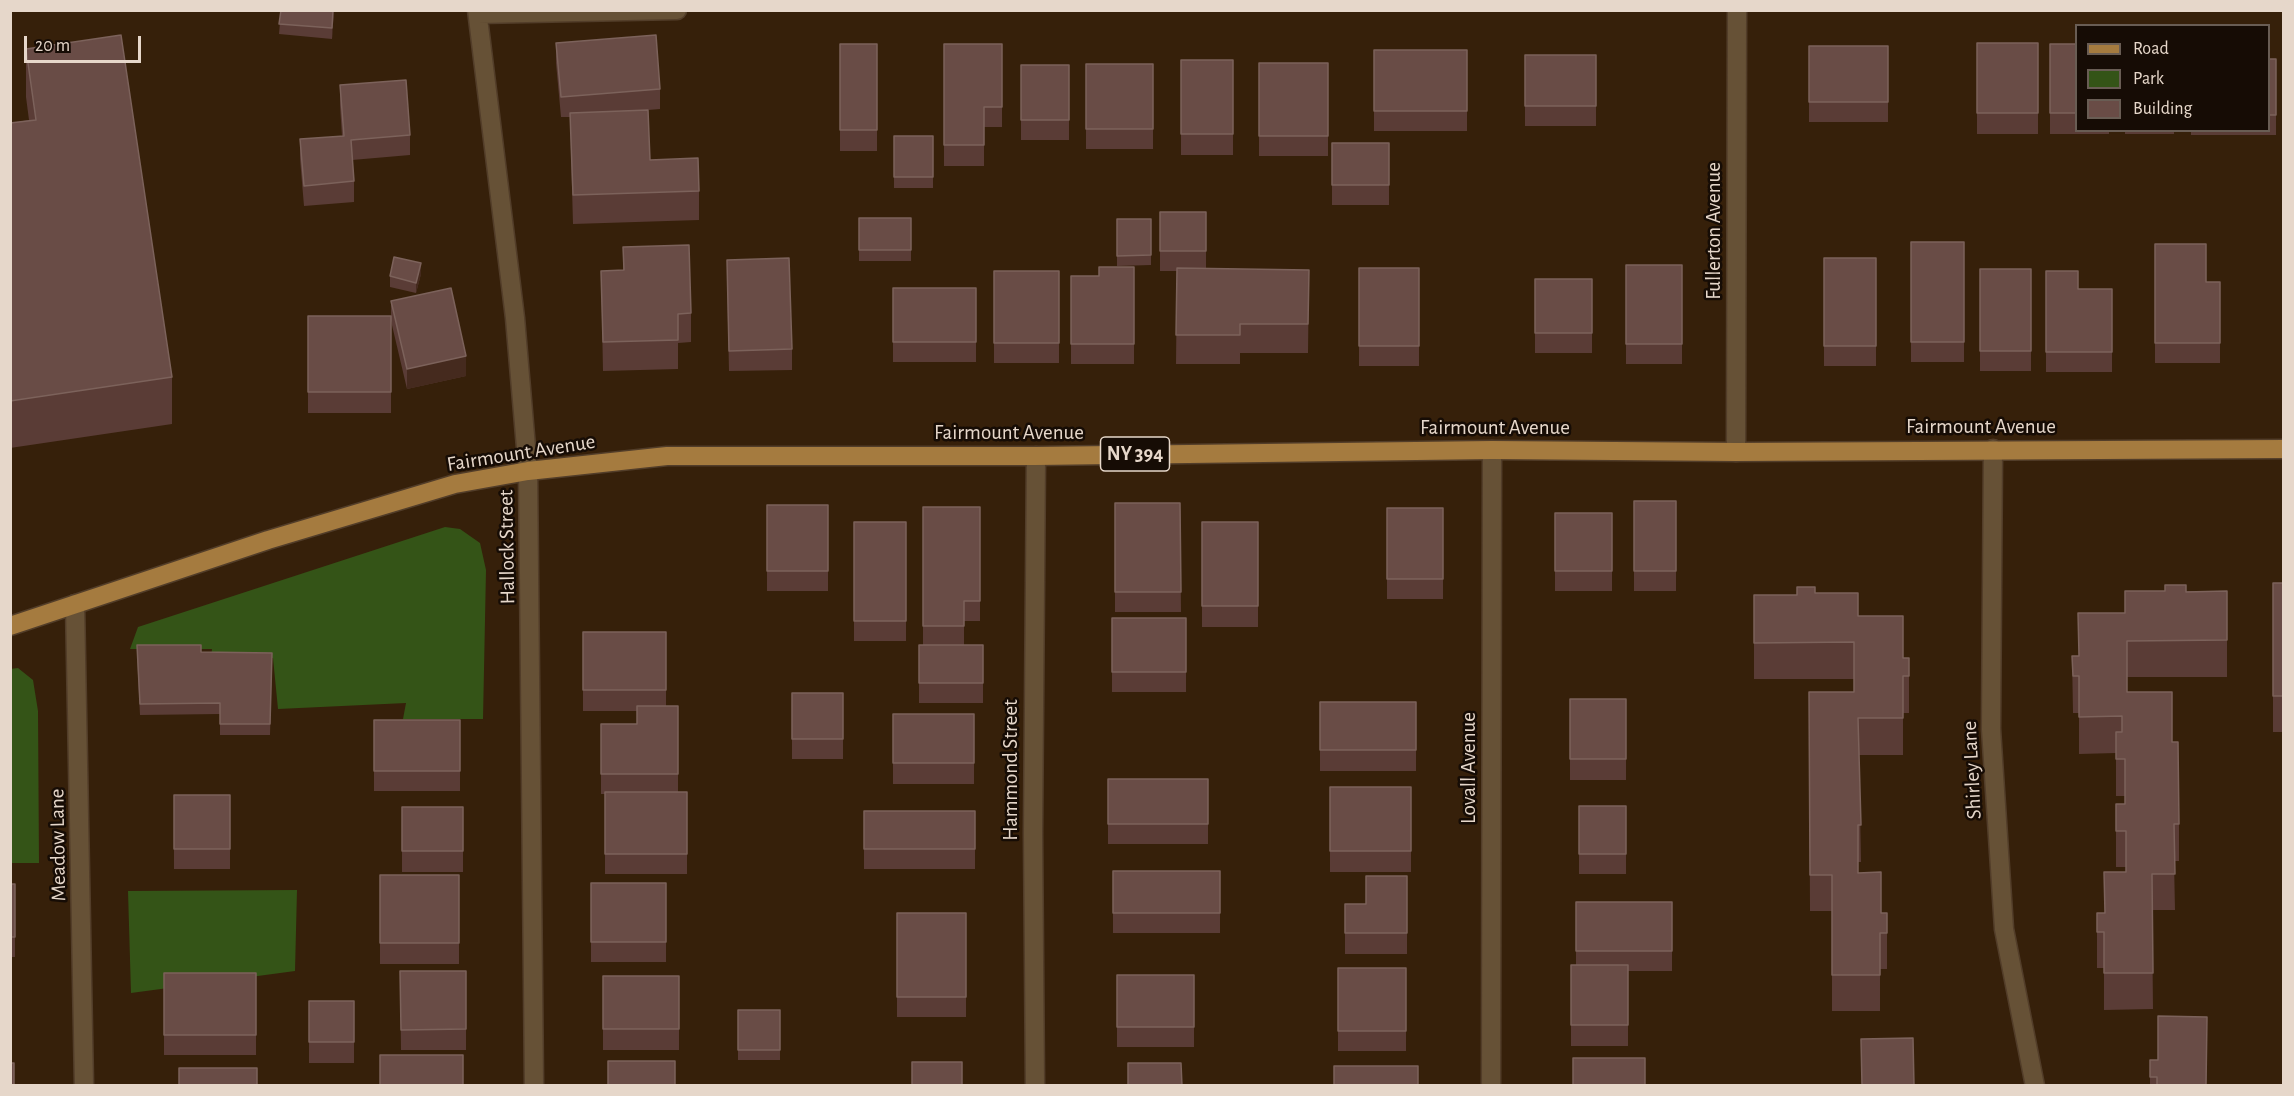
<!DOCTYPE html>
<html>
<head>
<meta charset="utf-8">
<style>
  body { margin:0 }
  #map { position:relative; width:2294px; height:1096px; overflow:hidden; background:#36200a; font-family:"Alegreya Sans",sans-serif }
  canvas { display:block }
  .frame { position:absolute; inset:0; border:12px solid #e6d7ca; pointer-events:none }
  .legend { position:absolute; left:2075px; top:24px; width:195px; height:108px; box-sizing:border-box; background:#160c05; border:2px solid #695d54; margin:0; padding:8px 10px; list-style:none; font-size:18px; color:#e6d7ca }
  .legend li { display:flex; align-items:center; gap:12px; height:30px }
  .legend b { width:30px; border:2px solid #695d54 }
  .scale { position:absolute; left:24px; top:36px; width:117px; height:27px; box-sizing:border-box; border:3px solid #e6d7ca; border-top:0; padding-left:8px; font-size:18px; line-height:21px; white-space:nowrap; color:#e6d7ca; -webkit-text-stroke:4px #160c05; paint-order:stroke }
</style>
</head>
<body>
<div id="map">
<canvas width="2294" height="1096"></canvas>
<div class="frame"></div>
<ul class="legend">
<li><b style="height:8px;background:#a57b3f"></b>Road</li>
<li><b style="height:16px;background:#345417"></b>Park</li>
<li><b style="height:16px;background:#694c46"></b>Building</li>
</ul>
<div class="scale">20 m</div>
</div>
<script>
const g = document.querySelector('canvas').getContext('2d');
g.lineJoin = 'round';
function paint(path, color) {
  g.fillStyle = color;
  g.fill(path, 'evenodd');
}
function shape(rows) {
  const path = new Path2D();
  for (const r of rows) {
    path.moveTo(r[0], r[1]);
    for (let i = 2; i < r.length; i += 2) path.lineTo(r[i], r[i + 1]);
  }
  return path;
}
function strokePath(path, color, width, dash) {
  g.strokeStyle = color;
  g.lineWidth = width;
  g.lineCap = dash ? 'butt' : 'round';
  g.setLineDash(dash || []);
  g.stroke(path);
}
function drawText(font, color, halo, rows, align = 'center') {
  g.font = font + ' "Alegreya Sans",sans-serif';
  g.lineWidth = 5;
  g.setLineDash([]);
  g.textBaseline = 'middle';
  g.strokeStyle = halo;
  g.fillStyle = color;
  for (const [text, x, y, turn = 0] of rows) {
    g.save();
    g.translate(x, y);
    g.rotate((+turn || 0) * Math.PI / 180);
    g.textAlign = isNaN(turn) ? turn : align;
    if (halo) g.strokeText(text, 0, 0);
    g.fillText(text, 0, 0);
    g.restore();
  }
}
paint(shape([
  [445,527,460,529,480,543,486,570,483,719,403,719,406,703,278,709,273,658,211,658,212,649,130,649,138,627],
  [18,668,33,680,38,711,39,863,11,863,10,669],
  [297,890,295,971,131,993,128,891]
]), '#345417');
const minor = shape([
  [477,10,515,318,528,471,534,1086],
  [478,14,677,10],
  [1993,449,1991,729,2004,929,2035,1086],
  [1736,452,1737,10],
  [75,604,84,1086],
  [1035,1086,1033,833,1036,456],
  [1491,1086,1492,450]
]);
const major = shape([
  [10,626,268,540,455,484,528,471,667,456,1036,456,1492,450,1736,452,2284,449]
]);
strokePath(minor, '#523d29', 21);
strokePath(major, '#523d29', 21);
strokePath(minor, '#665136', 18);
strokePath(major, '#a57b3f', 18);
paint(shape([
  [281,10,334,10,332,39,279,34],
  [556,43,660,89,660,109,648,110,650,160,699,191,699,220,573,224,570,117,561,117,556,63],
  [1977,43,2038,43,2038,134,1977,134],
  [840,44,877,44,877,151,840,151],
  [944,44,1002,44,1002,127,984,127,984,166,944,166],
  [2050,44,2076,44,2076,130,2109,130,2109,134,2050,134],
  [1809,46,1888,46,1888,122,1809,122],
  [26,49,172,377,172,424,10,448,10,123,29,120,26,97],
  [1374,50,1467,50,1467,131,1374,131],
  [1525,55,1596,55,1596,126,1525,126],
  [2268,59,2276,59,2276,135,2191,135,2191,130,2268,130],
  [1181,60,1233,60,1233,155,1181,155],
  [1259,63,1328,63,1328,156,1259,156],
  [1086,64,1153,64,1153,149,1086,149],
  [1021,65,1069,65,1069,140,1021,140],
  [340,85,410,135,410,155,352,160,354,181,354,202,304,206,300,159,300,139,342,136,340,106],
  [2125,130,2174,130,2174,134,2125,134],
  [894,136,933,136,933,188,894,188],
  [1332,143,1389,143,1389,205,1332,205],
  [1160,212,1206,212,1206,269,1309,270,1308,353,1240,353,1240,364,1176,364,1177,271,1160,271],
  [859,218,911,218,911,261,859,261],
  [1117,219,1151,219,1151,265,1117,266],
  [1911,242,1964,242,1964,362,1911,362],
  [2155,244,2206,282,2220,282,2220,363,2155,363],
  [623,247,691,313,691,342,678,343,678,369,603,371,601,271,623,270],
  [1824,258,1876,258,1876,366,1824,366],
  [1626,265,1682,265,1682,364,1626,364],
  [1134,267,1134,364,1071,364,1071,276,1099,276],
  [1359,268,1419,268,1419,366,1359,366],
  [1980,269,2031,269,2031,371,1980,371],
  [994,271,1059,271,1059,363,994,363],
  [2046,271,2078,289,2112,289,2112,372,2046,372],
  [421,274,416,293,390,287,390,276],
  [1535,279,1592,279,1592,353,1535,353],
  [727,280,792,349,792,370,729,371],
  [893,288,976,288,976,362,893,362],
  [391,301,466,376,407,389,391,321],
  [308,316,391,316,391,413,308,413],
  [1634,501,1676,501,1676,591,1634,591],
  [1115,503,1180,503,1181,612,1115,612],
  [767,505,828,505,828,591,767,591],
  [923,507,980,507,980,621,964,621,964,645,983,645,983,703,919,703,919,645,923,645],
  [1387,508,1443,508,1443,599,1387,599],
  [1555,513,1612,513,1612,591,1555,591],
  [854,522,906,522,906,641,854,641],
  [1202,522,1258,522,1258,627,1202,627],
  [2273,583,2283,583,2283,732,2273,732],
  [2125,591,2227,591,2227,677,2127,677,2127,692,2172,742,2179,824,2179,861,2174,861,2175,910,2152,910,2153,1009,2104,1010,2104,968,2097,968,2097,913,2104,913,2126,872,2126,867,2116,867,2116,804,2125,804,2125,796,2116,796,2116,753,2079,754,2079,713,2073,713,2072,656,2079,656,2125,613],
  [1815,593,1858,616,1903,658,1909,658,1909,713,1903,713,1903,755,1859,755,1861,862,1858,862,1858,873,1881,913,1887,913,1887,969,1880,969,1880,1011,1832,1011,1832,911,1810,911,1809,692,1854,692,1854,679,1754,679,1754,595,1797,595],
  [1112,618,1186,618,1186,692,1112,692],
  [583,632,666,632,666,706,678,706,678,792,687,792,687,874,605,874,605,794,601,794,601,724,637,724,637,711,583,711],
  [201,652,272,663,270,735,220,735,220,714,140,715,137,656],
  [792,693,843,693,843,759,792,759],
  [1570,699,1626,699,1626,780,1570,780],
  [1320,702,1416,702,1416,771,1320,771],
  [893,714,974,714,974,784,893,784],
  [374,720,460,720,460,791,374,791],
  [1108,779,1208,779,1208,844,1108,844],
  [1330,787,1411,787,1411,872,1330,872],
  [174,795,230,795,230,869,174,869],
  [1579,806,1626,806,1626,874,1579,874],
  [402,807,463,807,463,872,402,872],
  [864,811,975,811,975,869,864,869],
  [1113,871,1220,871,1220,933,1113,933],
  [380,875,459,875,459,964,380,964],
  [1407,876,1407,954,1345,954,1345,904,1366,904],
  [591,883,666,883,666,962,591,962],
  [10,884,15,884,15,957,10,957],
  [1576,902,1672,902,1672,971,1628,971,1628,1046,1571,1046,1571,965,1576,965],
  [897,913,966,913,966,1017,897,1017],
  [1338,968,1406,968,1406,1051,1338,1051],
  [400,971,466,971,466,1050,401,1050],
  [164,973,256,973,256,1055,164,1055],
  [1117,975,1194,975,1194,1047,1117,1047],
  [603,976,679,976,679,1050,603,1050],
  [309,1001,354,1001,354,1063,309,1063],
  [738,1010,780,1010,780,1060,738,1060],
  [2207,1046,2206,1086,2150,1086,2150,1060,2158,1060]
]), '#5a3c36');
paint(shape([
  [333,10,334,10,332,39,332,28],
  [421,263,421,274,416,293,416,283],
  [466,356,466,376,407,389,407,369]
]), '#452a1e');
const building = shape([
  [281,10,333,10,332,28,279,24,281,10],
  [121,35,172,377,10,401,10,123,36,120,26,49,121,35],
  [656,35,660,89,561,97,556,43,656,35],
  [1977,43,2038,43,2038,113,1977,113,1977,43],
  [840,44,877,44,877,130,840,130,840,44],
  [944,44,1002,44,1002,107,984,107,984,145,944,145,944,44],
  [2050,44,2076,44,2076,113,2050,113,2050,44],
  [1809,46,1888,46,1888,102,1809,102,1809,46],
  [1374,50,1467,50,1467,111,1374,111,1374,50],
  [1525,55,1596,55,1596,106,1525,106,1525,55],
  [2268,59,2276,59,2276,115,2268,115,2268,59],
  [1181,60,1233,60,1233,134,1181,134,1181,60],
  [1259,63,1328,63,1328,136,1259,136,1259,63],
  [1086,64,1153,64,1153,129,1086,129,1086,64],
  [1021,65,1069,65,1069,120,1021,120,1021,65],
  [406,80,410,135,351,140,354,181,304,186,300,139,344,136,340,85,406,80],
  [648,110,650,160,698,158,699,191,573,195,570,113,648,110],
  [894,136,933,136,933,177,894,177,894,136],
  [1332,143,1389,143,1389,185,1332,185,1332,143],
  [1160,212,1206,212,1206,251,1160,251,1160,212],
  [859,218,911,218,911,250,859,250,859,218],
  [1117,219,1151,219,1151,255,1117,256,1117,219],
  [1911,242,1964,242,1964,342,1911,342,1911,242],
  [2155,244,2206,244,2206,282,2220,282,2220,343,2155,343,2155,244],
  [689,245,691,313,678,314,678,340,603,342,601,271,624,270,623,247,689,245],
  [394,257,421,263,416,283,390,276,394,257],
  [789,258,792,349,729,351,727,260,789,258],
  [1824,258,1876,258,1876,346,1824,346,1824,258],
  [1626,265,1682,265,1682,344,1626,344,1626,265],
  [1099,267,1134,267,1134,344,1071,344,1071,276,1099,276,1099,267],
  [1177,268,1309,270,1308,324,1240,324,1240,335,1176,335,1177,268],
  [1359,268,1419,268,1419,346,1359,346,1359,268],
  [1980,269,2031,269,2031,351,1980,351,1980,269],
  [994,271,1059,271,1059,343,994,343,994,271],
  [2046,271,2078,271,2078,289,2112,289,2112,352,2046,352,2046,271],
  [1535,279,1592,279,1592,333,1535,333,1535,279],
  [451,288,466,356,407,369,391,301,451,288],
  [893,288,976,288,976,342,893,342,893,288],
  [308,316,391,316,391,392,308,392,308,316],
  [1634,501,1676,501,1676,571,1634,571,1634,501],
  [1115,503,1180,503,1181,592,1115,592,1115,503],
  [767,505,828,505,828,571,767,571,767,505],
  [923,507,980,507,980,601,964,601,964,626,923,626,923,507],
  [1387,508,1443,508,1443,579,1387,579,1387,508],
  [1555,513,1612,513,1612,571,1555,571,1555,513],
  [854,522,906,522,906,621,854,621,854,522],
  [1202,522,1258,522,1258,606,1202,606,1202,522],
  [2273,583,2283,583,2283,696,2273,696,2273,583],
  [2165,585,2186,585,2186,592,2227,591,2227,640,2127,641,2127,692,2172,692,2172,742,2178,742,2179,824,2174,824,2175,874,2152,874,2153,973,2104,973,2104,932,2097,932,2097,913,2105,913,2104,872,2126,872,2126,831,2116,831,2116,804,2125,804,2125,759,2116,759,2116,732,2122,732,2122,716,2079,717,2079,676,2073,676,2072,656,2079,656,2078,613,2125,613,2125,591,2165,591,2165,585],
  [1797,587,1815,587,1815,593,1858,593,1858,616,1903,616,1903,658,1909,658,1909,676,1903,676,1903,718,1858,718,1861,825,1858,825,1858,873,1881,872,1881,913,1887,913,1887,933,1880,933,1880,975,1832,975,1832,875,1810,875,1809,692,1854,692,1854,642,1754,643,1754,595,1797,595,1797,587],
  [1112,618,1186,618,1186,672,1112,672,1112,618],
  [583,632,666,632,666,690,583,690,583,632],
  [137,645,201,645,201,652,272,653,270,724,220,724,220,703,140,704,137,645],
  [919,645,983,645,983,683,919,683,919,645],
  [792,693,843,693,843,739,792,739,792,693],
  [1570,699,1626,699,1626,759,1570,759,1570,699],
  [1320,702,1416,702,1416,750,1320,750,1320,702],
  [637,706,678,706,678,774,601,774,601,724,637,724,637,706],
  [893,714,974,714,974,763,893,763,893,714],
  [374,720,460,720,460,771,374,771,374,720],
  [1108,779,1208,779,1208,824,1108,824,1108,779],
  [1330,787,1411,787,1411,851,1330,851,1330,787],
  [605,792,687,792,687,854,605,854,605,792],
  [174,795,230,795,230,849,174,849,174,795],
  [1579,806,1626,806,1626,854,1579,854,1579,806],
  [402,807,463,807,463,851,402,851,402,807],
  [864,811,975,811,975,849,864,849,864,811],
  [1113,871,1220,871,1220,913,1113,913,1113,871],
  [380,875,459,875,459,943,380,943,380,875],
  [1366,876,1407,876,1407,933,1345,933,1345,904,1366,904,1366,876],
  [591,883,666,883,666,942,591,942,591,883],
  [10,884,15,884,15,937,10,937,10,884],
  [1576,902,1672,902,1672,951,1576,951,1576,902],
  [897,913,966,913,966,997,897,997,897,913],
  [1571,965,1628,965,1628,1025,1571,1025,1571,965],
  [1338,968,1406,968,1406,1031,1338,1031,1338,968],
  [400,971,466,971,466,1029,401,1030,400,971],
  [164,973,256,973,256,1035,164,1035,164,973],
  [1117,975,1194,975,1194,1027,1117,1027,1117,975],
  [603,976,679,976,679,1029,603,1029,603,976],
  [309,1001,354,1001,354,1042,309,1042,309,1001],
  [738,1010,780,1010,780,1050,738,1050,738,1010],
  [2158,1016,2207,1017,2206,1086,2157,1086,2157,1077,2150,1077,2150,1060,2158,1060,2158,1016],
  [1913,1038,1914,1086,1862,1086,1861,1039,1913,1038],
  [380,1055,463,1055,463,1086,380,1086,380,1055],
  [1573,1058,1645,1058,1645,1086,1573,1086,1573,1058],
  [608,1061,675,1061,675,1086,608,1086,608,1061],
  [912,1062,962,1062,962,1086,912,1086,912,1062],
  [10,1063,14,1063,14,1086,10,1086,10,1063],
  [1128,1063,1181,1063,1182,1086,1128,1086,1128,1063],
  [1334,1066,1418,1066,1418,1086,1334,1086,1334,1066],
  [179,1068,257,1068,257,1086,179,1086,179,1068]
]);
paint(building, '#694c46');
strokePath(building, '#7c625b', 1.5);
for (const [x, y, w] of [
  [1135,454,69]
]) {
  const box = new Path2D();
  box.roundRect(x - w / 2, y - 17, w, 34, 4.5);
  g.fillStyle = '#160c05';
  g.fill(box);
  strokePath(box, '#e6d7ca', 1.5);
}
drawText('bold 20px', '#e6d7ca', null, [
  ["NY 394",1135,454]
]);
drawText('21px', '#e6d7ca', '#160c05', [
  ["Fullerton Avenue",1714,231,-90],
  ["Fairmount Avenue",1981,427],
  ["Fairmount Avenue",1495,428],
  ["Fairmount Avenue",1009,433],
  ["Fairmount Avenue",521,453,-9],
  ["Hallock Street",507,547,-91],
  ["Lovall Avenue",1469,768,-90],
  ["Hammond Street",1011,770,-90],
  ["Shirley Lane",1972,770,-93],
  ["Meadow Lane",58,845,-91]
]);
</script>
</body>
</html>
